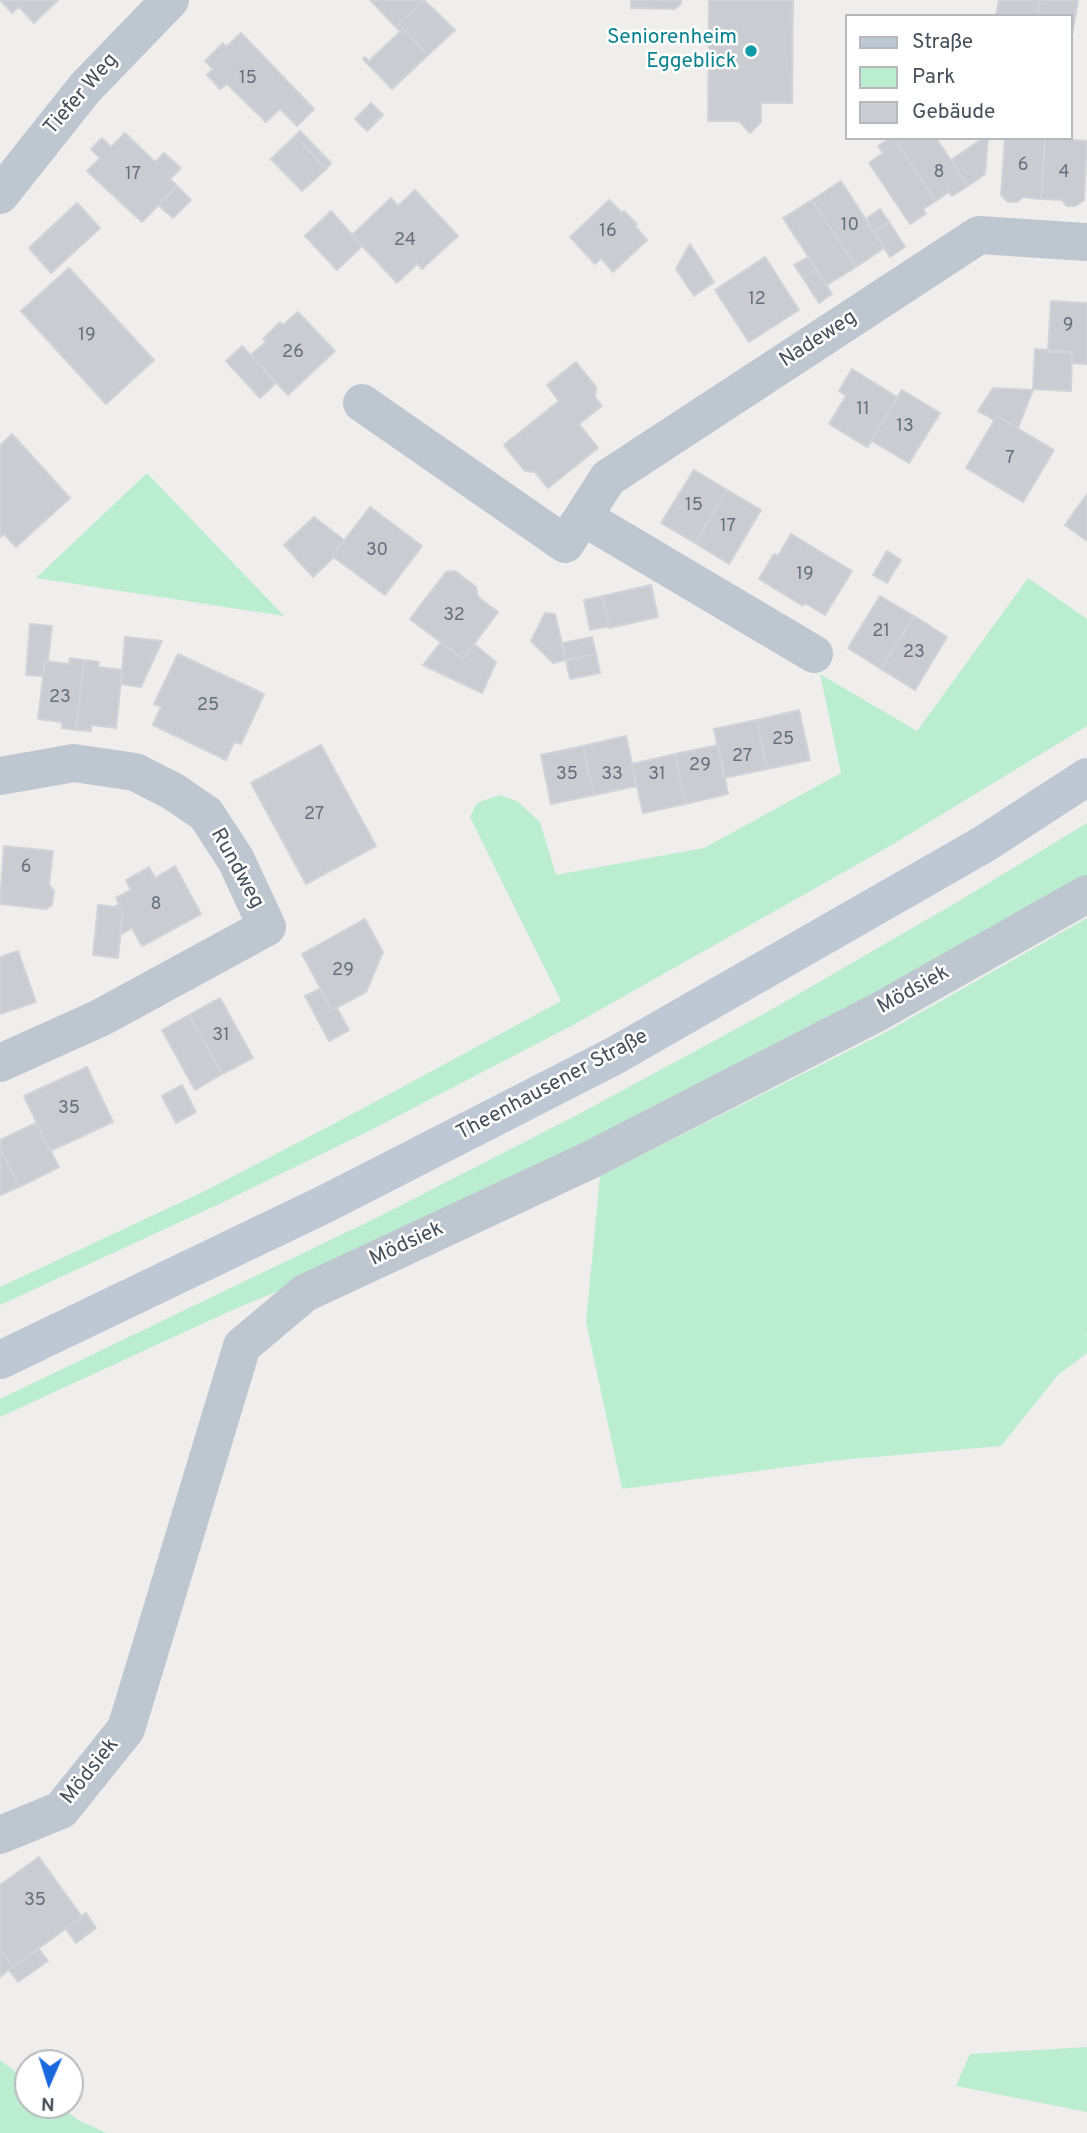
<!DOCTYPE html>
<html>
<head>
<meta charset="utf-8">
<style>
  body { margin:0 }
  #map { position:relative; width:1087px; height:2133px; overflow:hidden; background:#f0eded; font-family:Overpass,sans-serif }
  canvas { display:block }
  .legend { position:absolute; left:845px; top:14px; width:228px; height:126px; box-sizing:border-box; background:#fff; border:2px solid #b5b9bd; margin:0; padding:9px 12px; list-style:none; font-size:21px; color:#46505a }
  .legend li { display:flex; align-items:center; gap:14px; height:35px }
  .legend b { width:35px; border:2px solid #b5b9bd }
  .north { position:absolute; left:14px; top:2049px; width:70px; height:70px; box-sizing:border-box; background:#fff; border:2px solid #b5b9bd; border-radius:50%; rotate:183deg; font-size:19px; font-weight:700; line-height:28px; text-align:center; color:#46505a }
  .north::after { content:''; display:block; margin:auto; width:24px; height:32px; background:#1a68dd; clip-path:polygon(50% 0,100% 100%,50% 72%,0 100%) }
</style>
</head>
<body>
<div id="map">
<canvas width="1087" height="2133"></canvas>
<ul class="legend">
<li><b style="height:9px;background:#bec8d4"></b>Straße</li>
<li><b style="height:19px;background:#bbeed1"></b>Park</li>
<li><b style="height:19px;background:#caccd2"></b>Gebäude</li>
</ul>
<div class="north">N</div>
</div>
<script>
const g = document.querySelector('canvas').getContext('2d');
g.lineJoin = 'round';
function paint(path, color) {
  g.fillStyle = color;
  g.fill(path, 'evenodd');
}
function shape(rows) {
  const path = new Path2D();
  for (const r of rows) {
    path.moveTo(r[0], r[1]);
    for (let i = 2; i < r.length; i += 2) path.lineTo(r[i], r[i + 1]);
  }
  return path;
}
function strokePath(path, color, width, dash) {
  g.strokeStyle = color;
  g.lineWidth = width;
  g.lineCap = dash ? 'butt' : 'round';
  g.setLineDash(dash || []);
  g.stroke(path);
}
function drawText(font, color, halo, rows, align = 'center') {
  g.font = font + ' Overpass,sans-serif';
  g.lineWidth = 5;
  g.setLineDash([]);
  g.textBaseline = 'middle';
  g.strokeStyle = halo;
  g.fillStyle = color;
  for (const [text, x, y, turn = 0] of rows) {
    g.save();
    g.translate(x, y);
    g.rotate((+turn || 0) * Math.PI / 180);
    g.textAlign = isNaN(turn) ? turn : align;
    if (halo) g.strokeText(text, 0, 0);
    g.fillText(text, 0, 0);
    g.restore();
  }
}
paint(shape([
  [147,473,284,616,36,578],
  [1028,578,1087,619,1087,726,890,846,573,1025,371,1130,217,1205,0,1305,0,1287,207,1190,360,1110,561,1001,470,817,477,803,499,795,517,801,540,822,556,875,704,848,841,773,820,674,917,731],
  [1087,823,1087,875,918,971,586,1141,302,1281,228,1312,0,1417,0,1399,378,1217,579,1114,769,1011,959,901],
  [1087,918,1087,1334,1082,1335,1087,1335,1087,1353,1058,1375,1001,1446,840,1460,622,1489,586,1322,600,1176,888,1031],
  [1087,2047,1087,2112,956,2086,970,2054],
  [0,2060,28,2081,28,2105,59,2105,78,2120,107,2133,0,2133]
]), '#bbeed1');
const building = shape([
  [0,0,58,0,34,23,19,7,12,13,0,0],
  [370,0,424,0,396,27,370,0],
  [424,0,455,30,428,55,403,29,400,31,396,27,424,0],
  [631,0,681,0,681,3,675,9,631,8,631,0],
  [709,0,793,0,792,103,761,103,761,122,750,133,739,121,708,121,709,0],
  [999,0,1040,0,1037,16,996,16,999,0],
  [1040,0,1078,0,1072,36,1071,16,1037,16,1040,0],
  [403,29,428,55,392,89,363,59,365,57,369,61,403,29],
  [241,33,314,109,297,126,280,109,266,122,227,84,220,89,207,75,213,69,205,61,223,43,226,47,241,33],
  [371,103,383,115,367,131,355,119,371,103],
  [300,131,331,163,326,169,295,136,300,131],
  [125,133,155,162,164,153,181,168,170,179,177,186,142,222,87,171,100,158,91,149,102,138,111,147,125,133],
  [295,136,326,169,302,191,271,159,295,136],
  [1071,137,1073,140,1087,141,1084,200,1076,206,1067,206,1062,200,1041,199,1045,138,1071,137],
  [891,138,894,138,936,201,923,209,926,214,910,224,869,163,883,153,878,146,891,138],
  [894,138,936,138,968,186,952,196,949,192,936,201,894,138],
  [983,138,988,138,985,174,968,186,951,160,983,138],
  [1005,138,1045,138,1041,199,1023,197,1017,202,1008,202,1001,195,1005,138],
  [841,181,884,248,856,267,812,200,841,181],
  [177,186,191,200,173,218,158,205,177,186],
  [415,190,458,236,422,269,417,264,397,283,352,235,391,198,398,206,415,190],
  [609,200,622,213,624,211,637,224,635,226,647,240,613,272,601,258,595,264,570,237,609,200],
  [812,200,856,267,827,285,783,218,812,200],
  [77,203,100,228,51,273,29,248,77,203],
  [880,209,889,222,874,232,866,219,880,209],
  [331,211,362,246,337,270,305,236,331,211],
  [889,222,905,247,890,257,874,232,889,222],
  [690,244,714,282,694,296,676,269,690,244],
  [765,257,799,310,749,342,715,290,765,257],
  [808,257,816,269,803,278,794,265,808,257],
  [69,268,154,360,106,404,21,311,69,268],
  [816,269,832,294,819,303,803,278,816,269],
  [1051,301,1087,303,1087,364,1071,363,1072,352,1048,352,1051,301],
  [298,312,335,351,288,395,251,355,266,342,263,339,280,322,283,325,298,312],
  [242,346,276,383,260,398,226,361,242,346],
  [1035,349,1072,352,1071,391,1033,389,1035,349],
  [576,362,596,387,595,397,602,406,579,424,598,448,548,488,535,472,525,471,504,445,559,401,547,385,576,362],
  [852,369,897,397,902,390,867,447,829,424,846,396,839,391,852,369],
  [993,388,1033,390,1018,428,997,416,994,420,978,411,993,388],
  [902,390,940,413,909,463,872,441,867,447,902,390],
  [997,416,1054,450,1023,502,966,468,997,416],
  [12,434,70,498,16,547,4,534,0,537,0,446,12,434],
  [694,470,727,490,695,543,661,523,694,470],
  [727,490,761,510,729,564,695,543,727,490],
  [1087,494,1087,541,1065,525,1087,494],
  [370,507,422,546,385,595,332,556,370,507],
  [314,517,344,540,332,556,334,557,313,577,284,545,314,517],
  [791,534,852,571,825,615,805,603,803,606,759,579,774,554,778,556,791,534],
  [887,551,901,560,887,583,873,575,887,551],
  [455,571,476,587,478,597,498,612,463,659,410,619,446,572,455,571],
  [651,585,658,617,609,628,603,596,651,585],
  [603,596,609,626,590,630,584,600,603,596],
  [880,596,914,616,881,669,848,648,880,596],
  [545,613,555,614,566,660,553,663,531,641,545,613],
  [914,616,947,637,915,690,881,669,914,616],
  [30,624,52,626,48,661,45,661,43,676,26,675,30,624],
  [125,637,162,641,141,687,121,684,125,637],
  [592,637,596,654,566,660,563,643,592,637],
  [441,642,463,659,474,644,496,662,482,693,423,665,441,642],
  [178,654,264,694,241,744,234,742,226,760,153,725,161,707,154,704,178,654],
  [596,654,600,673,570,679,566,660,596,654],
  [70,658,84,660,76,730,62,728,62,722,38,719,45,661,69,664,70,658],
  [84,660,99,662,98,667,122,670,116,728,91,725,91,731,76,730,84,660],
  [799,710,810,760,767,769,757,720,799,710],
  [757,720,767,769,724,778,714,729,757,720],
  [626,736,637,786,594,795,583,746,626,736],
  [321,745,376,846,306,884,251,783,321,745],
  [718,745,728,794,685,804,675,754,718,745],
  [583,746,594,795,551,804,541,755,583,746],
  [675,754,685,804,643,813,632,764,675,754],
  [4,846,53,851,49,885,54,891,52,905,46,909,0,904,4,846],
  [175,866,201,914,142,946,132,928,120,935,123,908,114,907,119,904,116,898,131,890,126,880,149,867,155,878,175,866],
  [98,905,123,908,118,958,93,955,98,905],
  [365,919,383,952,366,992,332,1010,302,954,365,919],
  [18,951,36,1002,0,1014,0,957,18,951],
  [320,989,332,1010,337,1008,349,1030,329,1041,305,996,320,989],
  [220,998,253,1058,222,1074,189,1015,220,998],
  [189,1015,222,1074,195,1090,162,1030,189,1015],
  [87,1067,113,1122,50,1151,24,1096,87,1067],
  [182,1085,196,1112,176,1123,162,1096,182,1085],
  [36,1123,59,1167,19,1187,0,1147,0,1140,36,1123],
  [0,1147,19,1187,0,1195,0,1147],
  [39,1857,82,1917,13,1967,0,1949,0,1885,39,1857],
  [86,1913,96,1928,76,1943,66,1929,86,1913],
  [0,1949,13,1967,0,1977,0,1949],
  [39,1949,48,1961,18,1982,9,1970,39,1949]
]);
paint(building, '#caccd2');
strokePath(building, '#d1d3d9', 2);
strokePath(shape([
  [0,195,85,88,170,0],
  [362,403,565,544,583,517,814,654],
  [583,517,608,478,979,235,1087,242],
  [0,776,74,763,135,772,174,792,206,814,236,860,267,927,100,1018,0,1063],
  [0,1835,61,1810,126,1729,242,1346,305,1293,590,1160,878,1012,1087,894]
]), '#bec7d0', 38);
strokePath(shape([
  [0,1360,327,1203,614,1056,984,844,1087,777]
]), '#bec8d4', 38);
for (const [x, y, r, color] of [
  [751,51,7,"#0f9aa8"]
]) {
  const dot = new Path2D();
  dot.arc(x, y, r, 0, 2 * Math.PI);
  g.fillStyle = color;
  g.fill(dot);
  strokePath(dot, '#fff', 2.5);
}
drawText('18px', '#676f78', null, [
  ["15",248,79],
  ["6",1023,166],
  ["8",939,173],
  ["4",1064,173],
  ["17",133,175],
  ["10",850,226],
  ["16",608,232],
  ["24",405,241],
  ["12",757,300],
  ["9",1068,326],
  ["19",87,336],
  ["26",293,353],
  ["11",863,410],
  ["13",905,427],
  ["7",1010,459],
  ["15",694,506],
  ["17",728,527],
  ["30",377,551],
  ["19",805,575],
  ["32",454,616],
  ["21",881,632],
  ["23",914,653],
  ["23",60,698],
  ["25",208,706],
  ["25",783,740],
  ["27",742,757],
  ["29",700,766],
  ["35",567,775],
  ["33",612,775],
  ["31",657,775],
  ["27",314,815],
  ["6",26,868],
  ["8",156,905],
  ["29",343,971],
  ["31",221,1036],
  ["35",69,1109],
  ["35",35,1901]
]);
drawText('21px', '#0d838f', '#fff', [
  ["Seniorenheim",737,39],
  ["Eggeblick",737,63]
], 'right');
drawText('21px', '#46505a', '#fff', [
  ["Tiefer Weg",82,95,-49],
  ["Nadeweg",819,340,-33],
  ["Rundweg",236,869,61],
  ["Mödsiek",914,991,-29],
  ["Theenhausener Straße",553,1086,-28],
  ["Mödsiek",407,1245,-25],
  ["Mödsiek",91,1772,-51]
]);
</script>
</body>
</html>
